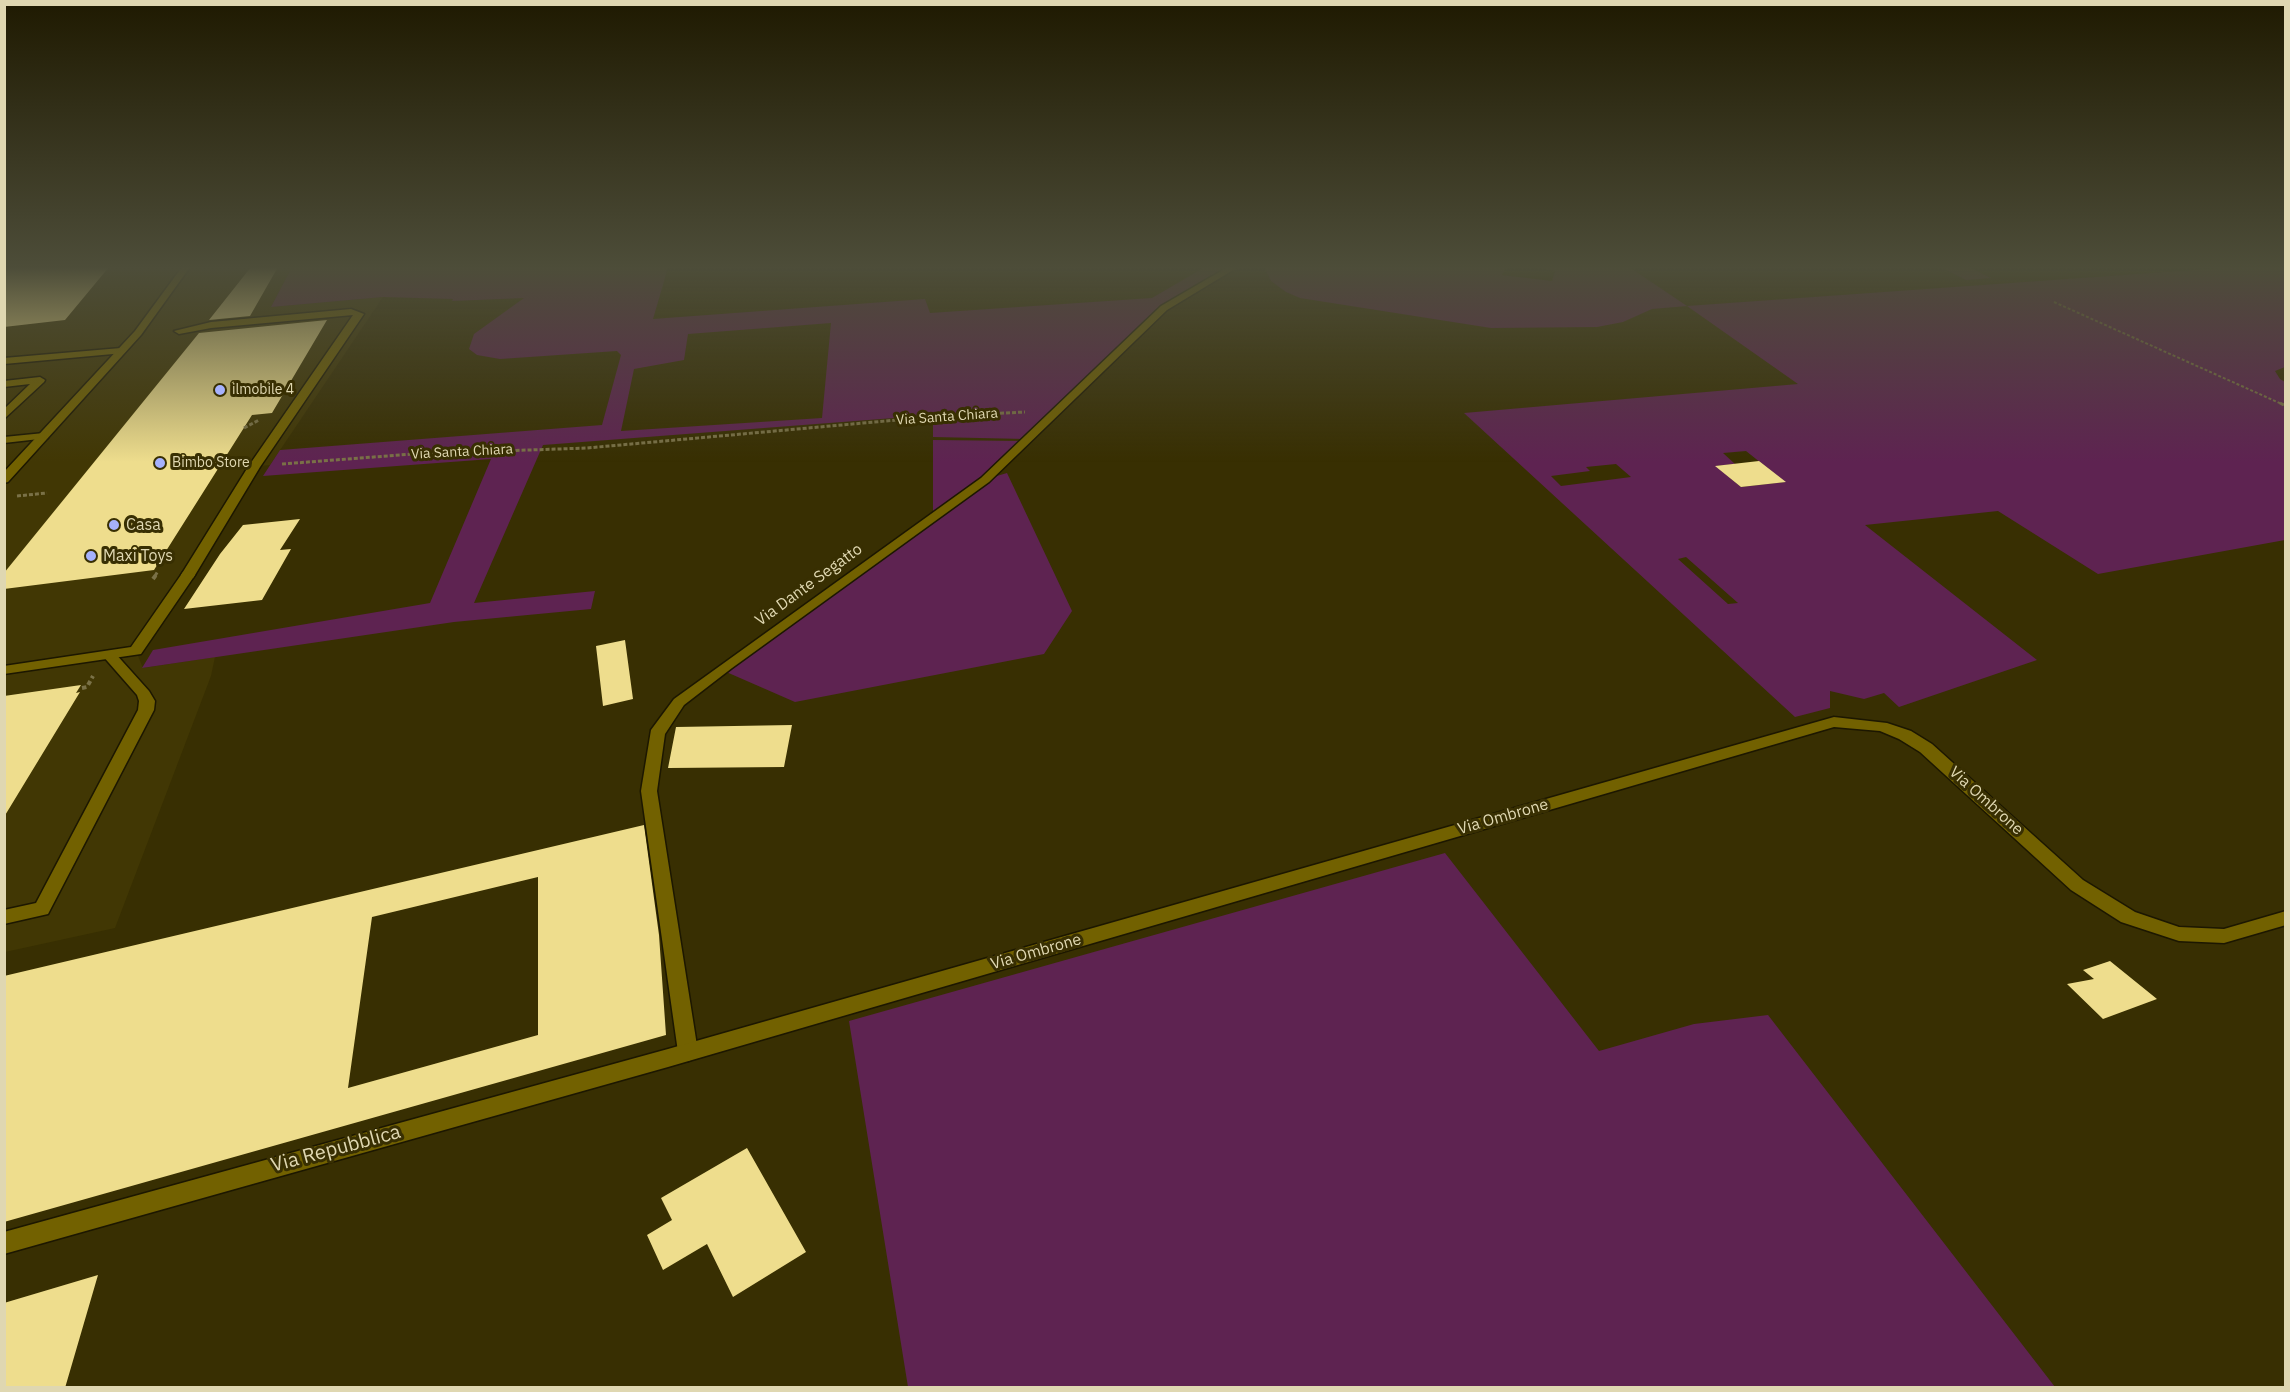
<!DOCTYPE html>
<html>
<head>
<meta charset="utf-8">
<style>
  body { margin:0 }
  #map { position:relative; width:2290px; height:1392px; overflow:hidden; background:#382f02; font-family:"IBM Plex Sans",sans-serif }
  canvas { display:block }
  .frame { position:absolute; inset:0; border:6px solid #dfd7b1; pointer-events:none }
</style>
</head>
<body>
<div id="map">
<canvas width="2290" height="1392"></canvas>
<div class="frame"></div>
</div>
<script>
const g = document.querySelector('canvas').getContext('2d');
g.lineJoin = 'round';
function paint(path, color) {
  g.fillStyle = color;
  g.fill(path, 'evenodd');
}
function shape(rows) {
  const path = new Path2D();
  for (const r of rows) {
    path.moveTo(r[0], r[1]);
    for (let i = 2; i < r.length; i += 2) path.lineTo(r[i], r[i + 1]);
  }
  return path;
}
function strokePath(path, color, width, dash) {
  g.strokeStyle = color;
  g.lineWidth = width;
  g.lineCap = dash ? 'butt' : 'round';
  g.setLineDash(dash || []);
  g.stroke(path);
}
function drawText(font, color, halo, rows, align = 'center') {
  g.font = font + ' "IBM Plex Sans",sans-serif';
  g.lineWidth = 6;
  g.setLineDash([]);
  g.textBaseline = 'middle';
  g.strokeStyle = halo;
  g.fillStyle = color;
  for (const [text, x, y, turn = 0] of rows) {
    g.save();
    g.translate(x, y);
    g.rotate((+turn || 0) * Math.PI / 180);
    g.textAlign = isNaN(turn) ? turn : align;
    if (halo) g.strokeText(text, 0, 0);
    g.fillText(text, 0, 0);
    g.restore();
  }
}
paint(shape([
  [4,267,292,267,271,307,383,297,270,465,254,467,136,651,143,668,215,657,211,676,115,928,5,952]
]), '#413704');
paint(shape([
  [292,267,664,267,667,271,653,319,925,299,930,313,1152,298,1205,267,1229,267,1158,309,1026,439,933,437,933,415,543,445,474,603,595,591,591,609,454,622,142,668,153,650,430,603,491,459,263,476,280,450,602,425,621,355,617,351,500,359,477,355,469,349,474,334,524,298,452,301,453,299,383,297,271,307],
  [831,323,822,418,621,431,634,369,684,360,688,334],
  [1264,267,1506,267,1502,275,1552,281,1555,271,1534,267,1629,267,1687,306,2236,267,2285,267,2285,367,2275,371,2280,379,2285,382,2285,540,2098,574,1998,511,1865,525,2037,660,1899,707,1884,693,1864,699,1830,691,1830,708,1795,717,1464,413,1798,384,1687,306,1652,309,1623,322,1597,327,1491,328,1300,298,1286,292,1271,281],
  [1746,451,1785,482,1741,487,1716,466,1735,464,1723,453],
  [1616,464,1631,477,1561,486,1551,476,1590,471,1586,467],
  [1686,557,1738,603,1728,604,1678,559],
  [1940,267,1969,267,1991,278,1966,280],
  [933,440,1023,441,990,478,1007,473,1072,611,1044,654,795,702,724,671,933,518],
  [1445,853,1599,1051,1694,1024,1768,1015,2055,1387,908,1387,849,1021]
]), '#5e2351');
paint(shape([
  [4,267,109,267,65,320,4,327],
  [251,267,278,267,250,316,209,320],
  [327,320,272,413,252,415,154,570,4,589,4,573,199,333],
  [1759,461,1786,482,1741,487,1715,466],
  [300,519,280,550,291,549,262,600,184,609,220,554,243,525],
  [625,640,633,699,603,706,596,646],
  [81,685,76,693,80,692,4,817,4,696],
  [792,725,784,767,668,768,676,727],
  [644,825,659,935,666,1035,4,1222,4,976],
  [538,877,538,1035,348,1088,372,917],
  [2110,961,2157,999,2103,1019,2067,984,2094,979,2083,970],
  [747,1148,806,1252,733,1297,707,1244,663,1270,647,1235,672,1220,661,1198],
  [98,1275,65,1388,4,1388,4,1303]
]), '#eedd8d');
const service = shape([
  [1228,267,1238,267,1167,310,989,482,732,668,684,705,665,734,657,791,698,1052,695,1058,688,1061,681,1058,678,1052,641,791,651,730,674,699,981,478,1161,306,1228,267],
  [351,309,364,314,260,467,195,575,193,578,183,578,181,575,248,467,353,315,211,328,179,334,174,331,211,322,351,309],
  [121,348,126,351,124,353,4,364,4,358,121,348],
  [40,377,45,380,44,382,4,419,4,409,30,384,4,387,4,381,40,377],
  [44,433,48,434,48,438,4,443,4,437,44,433],
  [109,651,114,652,149,691,155,701,154,710,48,914,4,924,4,910,36,903,138,710,139,701,137,695,102,655,109,651]
]);
const minor = shape([
  [182,267,190,267,141,335,8,482,4,483,4,472,135,331,182,267],
  [188,571,195,575,141,654,4,674,4,666,131,647,183,572,188,571],
  [1834,717,1887,723,1911,731,1932,744,2083,880,2135,912,2179,927,2224,929,2286,911,2286,925,2224,943,2179,941,2121,922,2071,890,1920,752,1899,739,1880,731,1834,727,668,1067,4,1254,4,1232,668,1049,1834,717]
]);
strokePath(service, '#1c1701', 3);
strokePath(minor, '#1c1701', 3);
strokePath(shape([
  [2054,302,2284,405]
]), '#7a7147', 2, [3, 2]);
strokePath(shape([
  [2280,403,2286,406],
  [244,428,259,420],
  [282,464,413,454,587,448,930,417,1025,412],
  [17,496,47,493],
  [155,576,158,571]
]), '#7a7147', 3, [4, 2]);
strokePath(shape([
  [153,579,156,575],
  [82,688,87,687,93,676]
]), '#7a7147', 4, [4.5, 3]);
paint(service, '#726100');
paint(minor, '#726100');
const sky = g.createLinearGradient(0, 0, 0, 462);
sky.addColorStop(0, '#1f1a01');
sky.addColorStop(0.58, '#4d4d39');
sky.addColorStop(1, '#4d4d3900');
g.fillStyle = sky;
g.fillRect(0, 0, 2290, 462);
for (const [x, y, r, color] of [
  [220,390,6,"#a6b1fc"],
  [160,463,6,"#a6b1fc"],
  [114,525,6,"#a6b1fc"],
  [91,556,6,"#a6b1fc"]
]) {
  const dot = new Path2D();
  dot.arc(x, y, r, 0, 2 * Math.PI);
  g.fillStyle = color;
  g.fill(dot);
  strokePath(dot, '#382f02', 2);
}
drawText('14px', '#dfd7b1', '#382f02', [
  ["ilmobile 4",232,390],
  ["Bimbo Store",172,463]
], 'left');
drawText('14px', '#dfd7b1', '#382f02', [
  ["Via Santa Chiara",947,417,-4],
  ["Via Santa Chiara",462,452,-3]
]);
drawText('16px', '#dfd7b1', '#382f02', [
  ["Casa",126,525],
  ["Maxi Toys",103,556]
], 'left');
drawText('16px', '#dfd7b1', '#382f02', [
  ["Via Dante Segatto",809,585,-36],
  ["Via Ombrone",1986,801,42],
  ["Via Ombrone",1503,817,-16],
  ["Via Ombrone",1036,952,-16]
]);
drawText('20px', '#dfd7b1', '#382f02', [
  ["Via Repubblica",336,1149,-15]
]);
</script>
</body>
</html>
